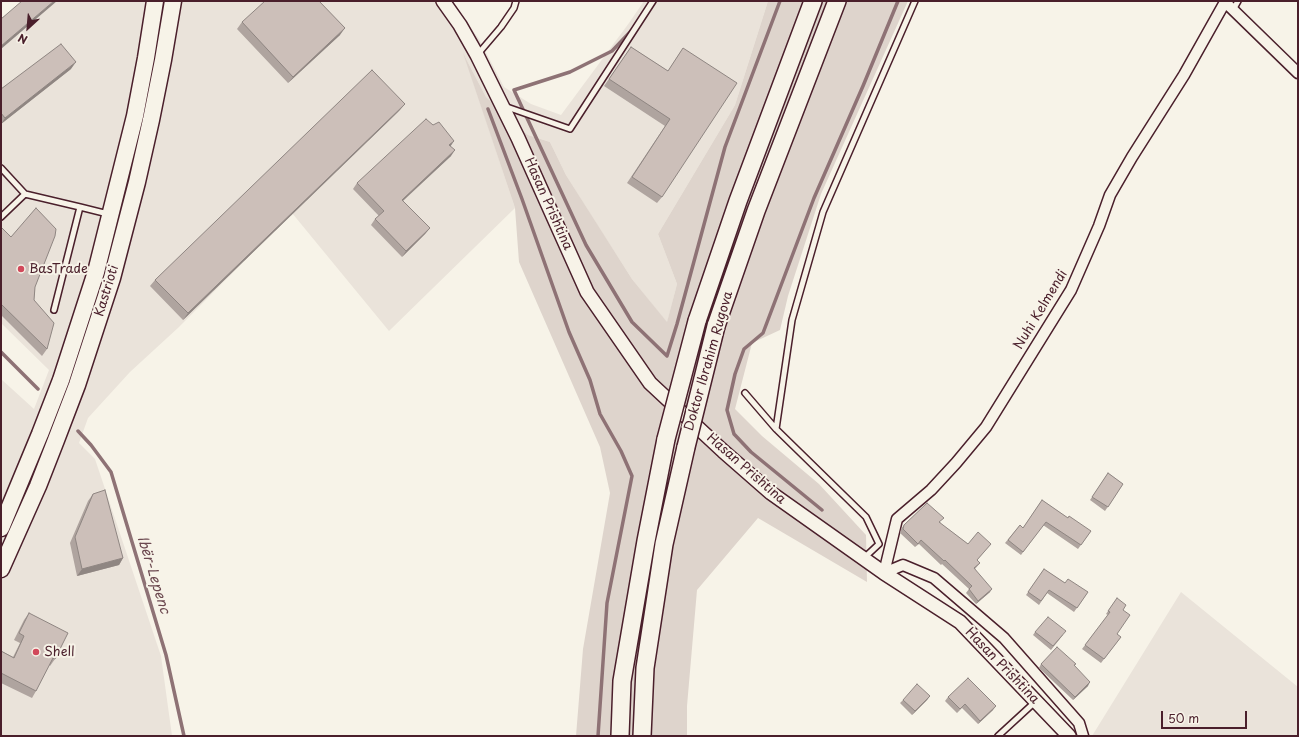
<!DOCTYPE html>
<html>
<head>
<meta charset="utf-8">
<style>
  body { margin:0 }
  #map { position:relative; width:1299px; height:737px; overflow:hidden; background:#f7f3e8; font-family:"Playpen Sans",sans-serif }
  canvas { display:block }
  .frame { position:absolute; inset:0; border:2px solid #4a1f2b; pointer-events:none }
  .north { position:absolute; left:8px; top:8px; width:40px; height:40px; -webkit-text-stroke:3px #f7f3e8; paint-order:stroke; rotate:206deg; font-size:11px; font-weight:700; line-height:16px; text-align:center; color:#4a1f2b }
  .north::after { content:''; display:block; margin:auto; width:14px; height:18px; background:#4a1f2b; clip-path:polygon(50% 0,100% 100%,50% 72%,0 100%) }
  .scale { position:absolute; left:1161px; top:711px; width:86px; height:18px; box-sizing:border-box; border:2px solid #4a1f2b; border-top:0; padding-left:5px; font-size:12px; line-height:14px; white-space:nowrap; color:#4a1f2b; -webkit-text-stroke:3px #f7f3e8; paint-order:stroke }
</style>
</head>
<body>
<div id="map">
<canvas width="1299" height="737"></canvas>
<div class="frame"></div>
<div class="north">N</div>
<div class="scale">50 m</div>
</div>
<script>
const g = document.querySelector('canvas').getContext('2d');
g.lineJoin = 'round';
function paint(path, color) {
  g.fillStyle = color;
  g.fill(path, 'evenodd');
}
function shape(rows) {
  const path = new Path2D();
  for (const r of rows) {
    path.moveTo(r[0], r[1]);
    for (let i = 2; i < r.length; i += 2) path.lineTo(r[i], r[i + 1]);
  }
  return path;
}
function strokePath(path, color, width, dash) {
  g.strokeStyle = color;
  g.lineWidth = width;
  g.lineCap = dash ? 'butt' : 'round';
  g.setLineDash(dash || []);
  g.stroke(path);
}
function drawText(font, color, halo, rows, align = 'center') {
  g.font = font + ' "Playpen Sans",sans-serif';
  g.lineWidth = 4;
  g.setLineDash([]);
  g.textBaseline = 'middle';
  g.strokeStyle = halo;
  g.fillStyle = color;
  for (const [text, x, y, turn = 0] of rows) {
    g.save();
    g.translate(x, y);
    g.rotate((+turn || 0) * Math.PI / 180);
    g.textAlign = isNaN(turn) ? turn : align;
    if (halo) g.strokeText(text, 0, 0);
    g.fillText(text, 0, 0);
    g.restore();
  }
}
paint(shape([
  [24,1,451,1,479,39,504,87,531,104,561,115,629,23,644,1,768,1,735,105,658,234,677,284,667,323,632,279,596,223,566,175,550,142,528,135,486,97,465,57,515,208,389,331,292,213,179,327,130,372,88,418,79,443,95,459,161,656,172,736,1,736,1,379,34,409,49,370,1,323,1,19],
  [1181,592,1298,687,1298,736,1092,736]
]), '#eae3da');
paint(shape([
  [768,1,908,1,821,194,788,296,780,330,752,343,735,409,762,436,819,484,866,535,867,582,758,518,697,590,687,706,687,736,576,736,583,649,610,493,600,447,519,262,515,208,463,53,486,97,528,135,550,142,566,175,632,279,667,322,677,284,658,234,735,105]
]), '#ded4cc');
strokePath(shape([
  [632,30,612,51,570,72,514,90,586,245,632,322,667,356,677,324,725,147,780,1],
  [488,109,522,199,569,332,590,380,600,414,621,451,632,476,607,603,598,736],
  [1,352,38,389],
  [78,431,91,445,111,472,166,655,184,736],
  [822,510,751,452,734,434,727,410,735,374,744,349,763,333,814,198,863,86,898,1]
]), '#8e7275', 3.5);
const service = shape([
  [1233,10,1238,1],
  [478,54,501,27,514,8,516,1],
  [504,106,570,129,653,1],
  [1,168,25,194],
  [1,217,25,194,80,207],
  [54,310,80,207,108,214],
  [745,393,776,429],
  [864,558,879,544,866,517,776,429,792,320,823,212,915,1],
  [998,736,1035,702]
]);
const minor = shape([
  [1224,1,1298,73],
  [884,573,897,519,931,490,956,463,986,427,1071,290,1099,226,1110,195,1132,157,1184,75,1225,2],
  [884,573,903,565,934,578,1004,638,1079,723,1083,736]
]);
const secondary = shape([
  [443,1,460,25,477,55,518,138,587,292,650,383,723,451,771,493,884,573,960,622,1069,736]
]);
const trunk = shape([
  [1,528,40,434,61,380,96,272,135,116,146,58,155,1],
  [1,569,38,486,56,440,77,385,112,278,137,182,151,120,163,60,173,1]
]);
const motorway = shape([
  [697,321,738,201,813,1],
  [716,326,756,211,837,1],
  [620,736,622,681,646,541,666,439],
  [642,736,645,668,664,544,686,447]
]);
strokePath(service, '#4a1f2b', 8);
strokePath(minor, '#4a1f2b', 13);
strokePath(secondary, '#4a1f2b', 16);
strokePath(trunk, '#4a1f2b', 19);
strokePath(motorway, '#4a1f2b', 20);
strokePath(service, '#f7f3e8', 5);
strokePath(minor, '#f7f3e8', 10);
strokePath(secondary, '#f7f3e8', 13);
strokePath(trunk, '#f7f3e8', 16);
strokePath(motorway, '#f7f3e8', 17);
const motorwayBridge = shape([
  [666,439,697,321],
  [686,447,716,326]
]);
strokePath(motorwayBridge, '#4a1f2b', 20, []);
strokePath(motorwayBridge, '#f7f3e8', 17);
paint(shape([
  [242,22,340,35,288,83,237,29],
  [631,47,668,71,683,48,662,197,657,203,627,183,665,126,604,86],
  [71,69,1,124,1,89],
  [400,110,183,320,150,286,155,280],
  [454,141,450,146,451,156,403,201,430,228,425,234,402,257,371,225,375,219,379,216,353,189,357,183],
  [1,227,35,287,34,300,47,349,42,356,1,315],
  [1108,473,1123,484,1105,511,1090,500],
  [93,494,123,558,119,565,77,576,70,543,88,501],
  [1042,500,1068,518,1091,531,1078,549,1043,525,1021,555,1005,543,1020,525,1023,528],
  [941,522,940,523,968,544,991,544,977,560,980,563,975,569,990,592,976,604,966,593,969,589,942,564,941,565,919,544,915,547,900,533,901,529,904,525],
  [1044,569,1065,583,1088,592,1074,612,1047,593,1039,605,1026,595],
  [1117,598,1123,610,1117,634,1121,637,1101,663,1082,649,1108,615,1106,614],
  [29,613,55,659,50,666,49,665,36,691,32,698,1,683,1,651,13,657,20,643,14,640,24,620],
  [1035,632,1063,635,1051,650,1033,635],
  [1041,664,1074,666,1088,686,1073,700,1039,668],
  [930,696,927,700,912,715,900,703,903,700],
  [948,697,993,710,978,724,962,708,957,713,945,701]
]), '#afa49f');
paint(shape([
  [54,1,57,1,1,49,1,46],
  [345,28,340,35,288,83,293,77],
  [76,62,71,69,1,124,5,118],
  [405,104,400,110,183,320,188,313],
  [454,141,450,147,449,145],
  [455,150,451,156,397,206,402,200],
  [430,228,425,234,402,257,406,251],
  [123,558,119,565,77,576,82,569],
  [992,589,990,592,976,604,978,601],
  [1090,682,1088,686,1073,700,1075,697],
  [930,696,927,700,912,715,915,711],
  [996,706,993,710,978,724,980,721]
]), '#8f8682');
const building = shape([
  [22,1,54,1,1,46,1,19,22,1],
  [265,1,319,1,345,28,293,77,242,22,265,1],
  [61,44,76,62,5,118,1,113,1,89,61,44],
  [631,47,668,71,683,48,737,83,662,197,632,177,670,119,609,79,631,47],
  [372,70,405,104,188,313,155,280,372,70],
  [426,119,433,125,439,122,454,141,449,145,455,150,402,200,430,228,406,251,375,219,384,211,357,183,426,119],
  [36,208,56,229,55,236,35,287,34,300,54,323,47,349,1,304,1,227,11,237,36,208],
  [1108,473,1123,484,1108,507,1092,497,1108,473],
  [105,490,123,558,82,569,75,537,93,494,105,490],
  [1042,500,1068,518,1069,516,1091,531,1081,545,1046,522,1023,552,1008,540,1020,525,1023,528,1042,500],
  [927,503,944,518,939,522,968,544,978,532,991,544,977,560,980,563,974,568,992,589,978,601,969,589,972,586,945,560,944,561,921,540,918,544,903,529,904,525,927,503],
  [1044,569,1065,583,1068,579,1088,592,1077,608,1049,590,1041,601,1028,592,1044,569],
  [1117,598,1126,605,1123,610,1130,615,1117,634,1121,637,1104,659,1085,645,1110,612,1108,611,1117,598],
  [29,613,68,633,55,659,53,658,36,691,1,673,1,651,14,658,24,636,19,633,29,613],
  [1048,617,1066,631,1053,646,1035,632,1048,617],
  [1057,647,1076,664,1074,665,1090,682,1075,697,1041,664,1057,647],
  [968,678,996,706,980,721,965,704,960,709,948,697,968,678],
  [917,684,930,696,915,711,903,700,917,684]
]);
paint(building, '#ccbfb9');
strokePath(building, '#8f8682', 1);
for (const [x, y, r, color] of [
  [21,269,4,"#d1495b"],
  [36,652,4,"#d1495b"]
]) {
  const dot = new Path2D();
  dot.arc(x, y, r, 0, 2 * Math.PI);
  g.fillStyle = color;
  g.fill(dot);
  strokePath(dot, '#f7f3e8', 1.5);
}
drawText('13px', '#4a1f2b', '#f7f3e8', [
  ["Hasan Prishtina",548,204,66],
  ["Kastrioti",107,291,-73],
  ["Nuhi Kelmendi",1041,310,-59],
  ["Doktor Ibrahim Rugova",709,361,-74],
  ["Hasan Prishtina",746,469,41],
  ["Hasan Prishtina",1002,666,46]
]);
drawText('13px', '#4a1f2b', '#f7f3e8', [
  ["BasTrade",29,269],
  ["Shell",44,652]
], 'left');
drawText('italic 14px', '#6c4950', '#f7f3e8', [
  ["Ibër-Lepenc",153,575,73]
]);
</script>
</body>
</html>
